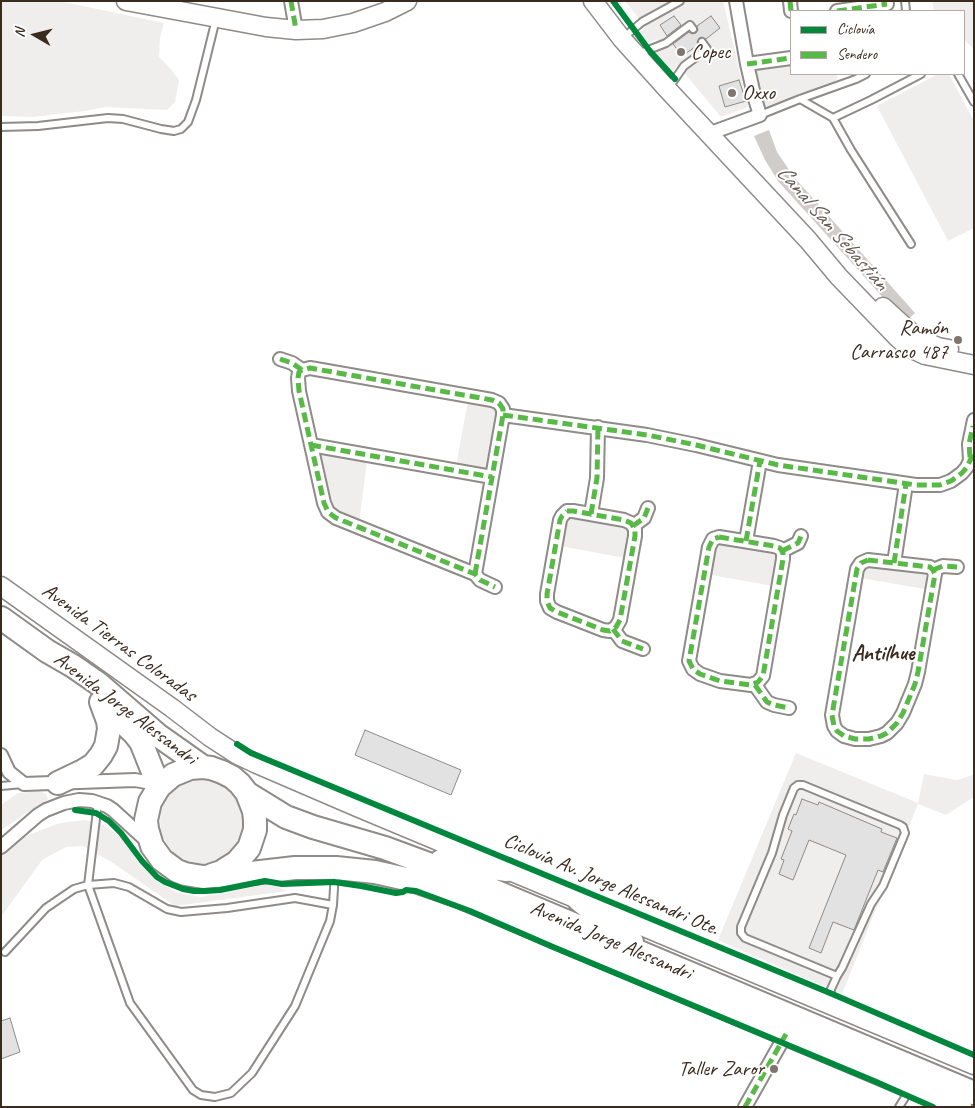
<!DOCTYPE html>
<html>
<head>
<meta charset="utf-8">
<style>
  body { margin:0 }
  #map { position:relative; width:975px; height:1108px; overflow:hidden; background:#fff; font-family:Caveat,sans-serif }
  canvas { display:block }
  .frame { position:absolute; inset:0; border:2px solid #3b2a1e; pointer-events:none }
  .legend { position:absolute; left:790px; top:10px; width:175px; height:65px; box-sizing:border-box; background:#fff; border:1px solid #b1aaa5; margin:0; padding:6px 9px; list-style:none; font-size:15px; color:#3b2a1e }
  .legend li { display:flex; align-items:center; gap:10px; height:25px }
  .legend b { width:25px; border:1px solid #b1aaa5 }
  .north { position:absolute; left:10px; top:10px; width:50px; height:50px; -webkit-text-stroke:4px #fff; paint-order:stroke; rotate:278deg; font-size:14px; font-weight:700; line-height:20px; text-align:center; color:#3b2a1e }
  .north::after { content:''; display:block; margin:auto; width:18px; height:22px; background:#3b2a1e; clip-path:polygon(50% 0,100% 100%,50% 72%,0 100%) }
</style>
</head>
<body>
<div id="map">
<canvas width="975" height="1108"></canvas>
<div class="frame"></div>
<ul class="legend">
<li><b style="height:6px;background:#00873e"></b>Ciclovía</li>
<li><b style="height:6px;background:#58b947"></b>Sendero</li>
</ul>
<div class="north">N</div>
</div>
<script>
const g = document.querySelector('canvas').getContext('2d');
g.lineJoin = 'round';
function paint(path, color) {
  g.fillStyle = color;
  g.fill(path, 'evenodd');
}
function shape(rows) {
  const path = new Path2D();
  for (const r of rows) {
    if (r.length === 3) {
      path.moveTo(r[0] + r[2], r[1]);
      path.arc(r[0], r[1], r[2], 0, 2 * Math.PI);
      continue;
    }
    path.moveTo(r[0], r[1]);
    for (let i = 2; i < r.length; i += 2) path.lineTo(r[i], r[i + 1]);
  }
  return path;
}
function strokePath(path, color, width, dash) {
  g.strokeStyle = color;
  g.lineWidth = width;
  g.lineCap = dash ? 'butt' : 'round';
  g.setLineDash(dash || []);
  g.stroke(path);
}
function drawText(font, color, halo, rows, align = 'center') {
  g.font = font + ' Caveat,sans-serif';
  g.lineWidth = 4;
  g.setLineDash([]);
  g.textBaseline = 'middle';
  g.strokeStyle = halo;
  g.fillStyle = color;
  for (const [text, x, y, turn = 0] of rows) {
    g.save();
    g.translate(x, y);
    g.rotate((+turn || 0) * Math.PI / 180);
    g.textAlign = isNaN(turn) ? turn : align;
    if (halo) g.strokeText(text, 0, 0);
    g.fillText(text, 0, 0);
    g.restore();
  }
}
paint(shape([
  [1,1,59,1,164,23,160,38,159,57,170,68,179,80,175,102,167,110,105,107,85,111,33,117,1,116],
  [625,1,723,1,748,107,721,117,677,64,671,76,669,76,649,54,659,48,664,48,657,39,643,45,636,43,631,39,646,27],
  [932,1,974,1,974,49,964,40,964,11,934,11],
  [791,63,791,74,837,74,837,79,832,85,765,107,756,68],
  [938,74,949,74,974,121,974,228,948,241,877,106],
  [468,400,499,406,487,468,481,471,456,466],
  [319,452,367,462,359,523,332,511],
  [572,518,626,529,630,534,625,558,560,546,565,523],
  [717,543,779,554,773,586,711,575],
  [864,564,927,574,925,589,861,578],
  [796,753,918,803,924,774,957,780,973,775,974,770,974,797,946,815,918,804,842,994,718,940],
  [203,821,43],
  [39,791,46,794,48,799,43,804,33,809,1,830,1,805,18,793],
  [85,820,104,825,122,838,137,860,156,881,178,893,201,897,229,892,265,884,275,886,287,891,175,906,113,863,83,846,66,847,42,860,1,917,1,854,28,835,60,823]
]), '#efeeed');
paint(shape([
  [769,130,777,152,794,177,915,313,905,322,778,181,765,160,754,136]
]), '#d0ccca');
const building = shape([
  [674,16,681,25,667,36,660,25,674,16],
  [711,16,720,28,706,39,702,37,699,38,697,42,698,45,682,56,673,44,689,32,692,34,696,33,698,30,697,26,711,16],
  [739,80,746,101,725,107,719,86,739,80],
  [365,730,461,770,451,795,355,755,365,730],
  [802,799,818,805,819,802,882,829,881,832,897,838,883,872,878,870,854,930,833,922,821,953,809,948,846,855,809,840,793,880,779,874,784,860,781,859,792,831,788,829,794,814,796,815,802,799],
  [10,1018,20,1052,1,1059,1,1021,10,1018]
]);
paint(building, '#e3e2e2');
strokePath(building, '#8e8b88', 1);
const lane = shape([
  [905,1,906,11],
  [623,38,642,22,680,1],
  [638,54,666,43,690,25,693,29],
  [958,74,974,102],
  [668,89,684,66,707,49,702,42],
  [800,99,833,118,851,150,911,244],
  [760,115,800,99,856,79,866,74],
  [833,118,871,100,921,74],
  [1,127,38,126,108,118,123,119,161,129,174,131,181,129,188,122,196,100,216,19],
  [798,785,803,785,900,825,903,827,905,833,883,886,871,904,842,968,837,976,745,938,741,933,741,927,772,853,783,815,794,788,798,785],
  [1,786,23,784],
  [98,802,88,885,130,1003,193,1090,201,1095,215,1097,231,1093,252,1073,295,1006,330,921,333,905,335,871],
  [5,952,46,908,74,889,88,885,114,883,129,887,167,909,181,912,227,908,295,898,333,905],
  [830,1004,831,989,837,976],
  [899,1107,909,1091]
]);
const street = shape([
  [291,1,296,30],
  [790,1,791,11],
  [837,11,887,4],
  [747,64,791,58],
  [708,134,760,115,755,99,747,64,736,1],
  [280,359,292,363,302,370],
  [503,415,647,435,696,445,778,465,916,485,940,485,951,481,962,473,967,467,974,452],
  [311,445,492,477],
  [970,460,969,444,974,420],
  [567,511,573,511,624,520,631,523,635,529,635,536,620,620,616,627,610,631,603,630,557,612,550,608,547,601,547,594,560,520,562,516,567,511],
  [591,514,597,478,598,427],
  [633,526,644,518,648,508],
  [719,537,774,546,780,548,783,553,783,559,763,676,758,682,751,685,720,681,700,674,693,669,689,661,709,547,713,539,719,537],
  [746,541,760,461],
  [782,551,798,543,801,536],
  [868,560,930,567,933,570,935,574,918,672,915,684,903,713,897,723,887,733,881,736,869,739,855,739,844,736,837,731,834,726,832,715,857,569,861,563,868,560],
  [894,563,906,484],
  [933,570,943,566,957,567],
  [475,574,503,415,503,409,499,403,492,400,310,368,302,370,299,372,298,378,299,391,324,503,328,512,336,518,475,574,480,580,495,587],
  [613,629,622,641,643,649],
  [755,685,767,702,774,705,789,708],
  [1,755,9,772,24,784,135,780,146,782,159,787],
  [1,847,38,815,46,810,64,803,79,800,92,801,107,806,113,810,147,841],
  [745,1107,786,1034]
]);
const secondary = shape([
  [126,1,266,27,296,30,323,29,353,23,385,12,407,1],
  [593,1,622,39,668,90,808,240,839,277,896,336,908,347,925,355,974,365],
  [883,307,907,329,920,339,938,347,949,349],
  [1,586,172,708,210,737,236,754,257,764,357,807,974,1065]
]);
const highway = shape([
  [1,618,47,651,73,666,99,684,159,736,203,767],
  [118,718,134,733,141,742,159,787],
  [58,783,83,771,93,765,101,755,106,746,109,729,108,721,101,702],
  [247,793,286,817,313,827,385,848,442,869,974,1093],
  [441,861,507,870],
  [212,875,221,872,237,862,249,848,255,830,255,820,254,811,247,793,240,784,232,777,222,772,211,768,203,767,190,768,173,775,159,787,150,802,146,820,147,829,152,846,162,860,177,871,185,874,203,877,243,874,295,868,336,868,375,872,415,881,459,896,960,1107],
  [579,900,632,942]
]);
strokePath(lane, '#8e8b88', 10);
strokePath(street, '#8e8b88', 16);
strokePath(secondary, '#8e8b88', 21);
strokePath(highway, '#8e8b88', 26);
strokePath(lane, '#fff', 6);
strokePath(street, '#fff', 12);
strokePath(secondary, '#fff', 18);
strokePath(highway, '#fff', 22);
strokePath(shape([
  [291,1,296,30],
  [790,1,791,11],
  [837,11,887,4],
  [747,64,791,58],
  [280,359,292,363,302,370],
  [503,415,647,435,696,445,778,465,916,485,940,485,951,481,962,473,967,467,974,452],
  [311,445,492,477],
  [970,457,969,444,973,426],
  [567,511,573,511,624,520,631,523,635,529,635,536,620,620,616,627,610,631,603,630,557,612,550,608,547,601,547,594,560,520,562,516,567,511],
  [591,514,597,478,598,427],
  [633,526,644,518,648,508],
  [719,537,774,546,780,548,783,553,783,559,763,676,758,682,751,685,720,681,700,674,693,669,689,661,709,547,713,539,719,537],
  [746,541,760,461],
  [782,551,798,543,801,536],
  [868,560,930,567,933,570,935,574,918,672,915,684,903,713,897,723,887,733,881,736,869,739,855,739,844,736,837,731,834,726,832,715,857,569,861,563,868,560],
  [894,563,906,484],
  [933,570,943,566,957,567],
  [475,574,503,415,503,409,499,403,492,400,310,368,302,370,299,372,298,378,299,391,324,503,328,512,336,518,475,574,480,580,495,587],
  [613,629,622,641,643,649],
  [755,685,767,702,774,705,789,708],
  [745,1107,786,1034]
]), '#58b947', 5, [10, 5]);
strokePath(shape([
  [613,1,649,50,675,79],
  [237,744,251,753,830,993,974,1055],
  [75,810,96,813,109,821,121,833,142,861,157,877,165,882,183,889,194,891,205,891,220,890,265,881,282,884,334,882,361,886,396,893,403,892,406,890,416,891,470,911,553,947,874,1081,933,1107]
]), '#00873e', 6);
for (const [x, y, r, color] of [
  [681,52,5,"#80756d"],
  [732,93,5,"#80756d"],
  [958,340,5,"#80756d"],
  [774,1069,5,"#80756d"]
]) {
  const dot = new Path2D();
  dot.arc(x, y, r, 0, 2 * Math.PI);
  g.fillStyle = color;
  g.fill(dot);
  strokePath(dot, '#fff', 2);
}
drawText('21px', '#3b2a1e', '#fff', [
  ["Copec",691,52],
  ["Oxxo",742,93],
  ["Ramón",948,328,"right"],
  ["Carrasco 487",948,352,"right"],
  ["Taller Zaror",764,1069,"right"]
], 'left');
drawText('21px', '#3b2a1e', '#fff', [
  ["Avenida Tierras Coloradas",119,643,36],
  ["Avenida Jorge Alessandri",125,709,37],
  ["Ciclovía Av. Jorge Alessandri Ote.",611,885,23],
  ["Avenida Jorge Alessandri",611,941,23]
]);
drawText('italic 22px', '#685b52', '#fff', [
  ["Canal San Sebastián",832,228,49]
]);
drawText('bold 22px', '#3b2a1e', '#fff', [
  ["Antilhue",883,654]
]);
</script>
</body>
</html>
